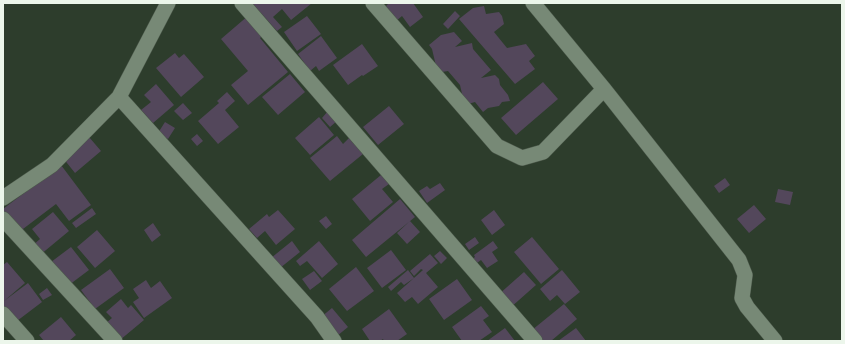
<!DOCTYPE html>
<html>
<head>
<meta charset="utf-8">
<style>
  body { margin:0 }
  #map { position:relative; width:845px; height:344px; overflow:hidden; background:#2d3d2c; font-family:Helvetica,sans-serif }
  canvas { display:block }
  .frame { position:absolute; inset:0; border:4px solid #ecf6eb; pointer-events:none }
</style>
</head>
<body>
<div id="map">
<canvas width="845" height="344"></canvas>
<div class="frame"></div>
</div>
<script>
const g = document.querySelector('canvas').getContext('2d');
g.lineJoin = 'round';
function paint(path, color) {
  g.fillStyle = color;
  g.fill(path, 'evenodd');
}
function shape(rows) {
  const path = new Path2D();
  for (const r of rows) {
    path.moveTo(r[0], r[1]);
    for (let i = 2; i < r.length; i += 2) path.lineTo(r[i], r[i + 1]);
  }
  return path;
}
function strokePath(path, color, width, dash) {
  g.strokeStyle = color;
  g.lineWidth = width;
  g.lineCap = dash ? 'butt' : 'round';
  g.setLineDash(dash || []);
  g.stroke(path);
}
paint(shape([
  [252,3,312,3,291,20,282,9,273,17,282,27,277,31],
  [387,3,413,3,423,17,410,27,402,16,395,22,384,8,388,4],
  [484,6,486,14,499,12,502,16,504,24,494,32,507,48,526,44,535,56,529,61,535,69,515,84,459,19,473,8],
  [455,11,460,16,448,29,443,24],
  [249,15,265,34,260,38,288,72,248,105,231,85,248,71,221,39],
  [307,16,321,34,297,51,284,32],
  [454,32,462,41,455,47,472,43,473,49,491,70,481,78,495,75,499,79,500,85,508,95,510,101,502,102,499,106,488,108,483,112,475,102,468,104,463,98,460,85,448,71,442,72,436,66,432,49,429,45,441,35],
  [321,36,337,58,319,71,316,66,310,71,298,54],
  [362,44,378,66,363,76,362,75,348,85,333,65],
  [175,53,179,58,184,54,204,77,181,97,156,68],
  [290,74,305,92,278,115,262,97],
  [543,82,558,99,516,135,501,118],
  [156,84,174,105,153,123,141,110,151,102,144,95],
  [227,92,235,101,225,110,239,127,218,144,198,121,219,103,217,101],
  [183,103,192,113,183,120,174,111],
  [389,106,404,124,378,145,363,127],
  [328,111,337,121,330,127,322,118],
  [319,117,334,135,310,155,295,138],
  [165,122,175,128,168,139,158,133],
  [197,134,203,141,197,146,191,139],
  [337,136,343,144,349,138,363,154,330,181,310,158],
  [89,137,101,151,75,173,63,158],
  [61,165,91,205,69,221,56,204,19,232,3,211,3,209],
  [381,175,389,184,382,189,393,202,370,221,352,199],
  [725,178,730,185,719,193,714,186],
  [440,183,445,190,427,203,419,191,427,186,430,189],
  [778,189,793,192,790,205,775,202],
  [400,199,415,217,366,257,352,240],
  [754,205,766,219,749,233,737,219],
  [92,208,96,214,76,228,72,223],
  [278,210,295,229,276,245,265,231,257,238,249,229,267,214,269,217],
  [494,210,505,225,492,235,481,220],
  [53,212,69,231,40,255,32,246,40,239,32,229],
  [326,216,332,224,326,229,319,221],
  [410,221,420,232,407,244,397,233],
  [153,223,161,235,152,242,144,230],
  [97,230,115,251,95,268,77,247],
  [475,237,479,243,469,250,465,244],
  [532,237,559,269,541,284,514,252],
  [292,241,300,252,280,268,271,258],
  [319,241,338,264,322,278,307,261,300,266,296,261],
  [493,241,498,248,492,252,498,261,487,268,481,260,473,266,470,261,475,257,474,255],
  [71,247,89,270,69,285,51,262],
  [391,250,406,270,382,288,367,268],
  [440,251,447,258,441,264,434,256],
  [430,254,438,263,426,273,438,287,418,304,412,297,405,302,397,293,423,270,421,269,414,276,410,271],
  [7,262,25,283,4,301,28,283,42,302,13,324,3,311,3,265],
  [356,267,374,291,347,311,329,289],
  [110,269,124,288,95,309,81,290],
  [408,270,414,278,404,285,401,282,391,291,388,287],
  [562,270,580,292,565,304,557,295,550,301,540,289],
  [314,271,322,281,310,290,302,279],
  [524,272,536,285,510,308,498,295],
  [457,279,472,300,444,320,429,299],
  [146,280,151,288,160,281,172,298,144,318,133,302,139,298,133,289],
  [47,288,52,295,43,300,39,294],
  [121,299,128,308,131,305,144,320,120,340,106,323,112,318,106,312],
  [564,304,577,319,551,341,542,341,532,330],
  [481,306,489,316,483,320,492,332,479,341,462,341,452,327],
  [332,308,348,327,337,336,321,317],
  [389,309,407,334,397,341,384,341,383,339,380,341,370,341,362,329],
  [61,317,76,335,69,341,44,341,39,335],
  [505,328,515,341,487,341],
  [576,328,586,341,558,341]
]), '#53475b');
const minor = shape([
  [242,3,535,341],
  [373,3,497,146,522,158,543,152,604,89],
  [533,3,604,89,739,260,745,275,742,298,747,307,775,341],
  [119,97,317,317,334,341],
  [3,198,52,165,119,97,168,3],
  [3,219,115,341],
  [3,314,27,341]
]);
strokePath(minor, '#4d5a4c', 16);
strokePath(minor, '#778976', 15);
</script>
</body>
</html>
